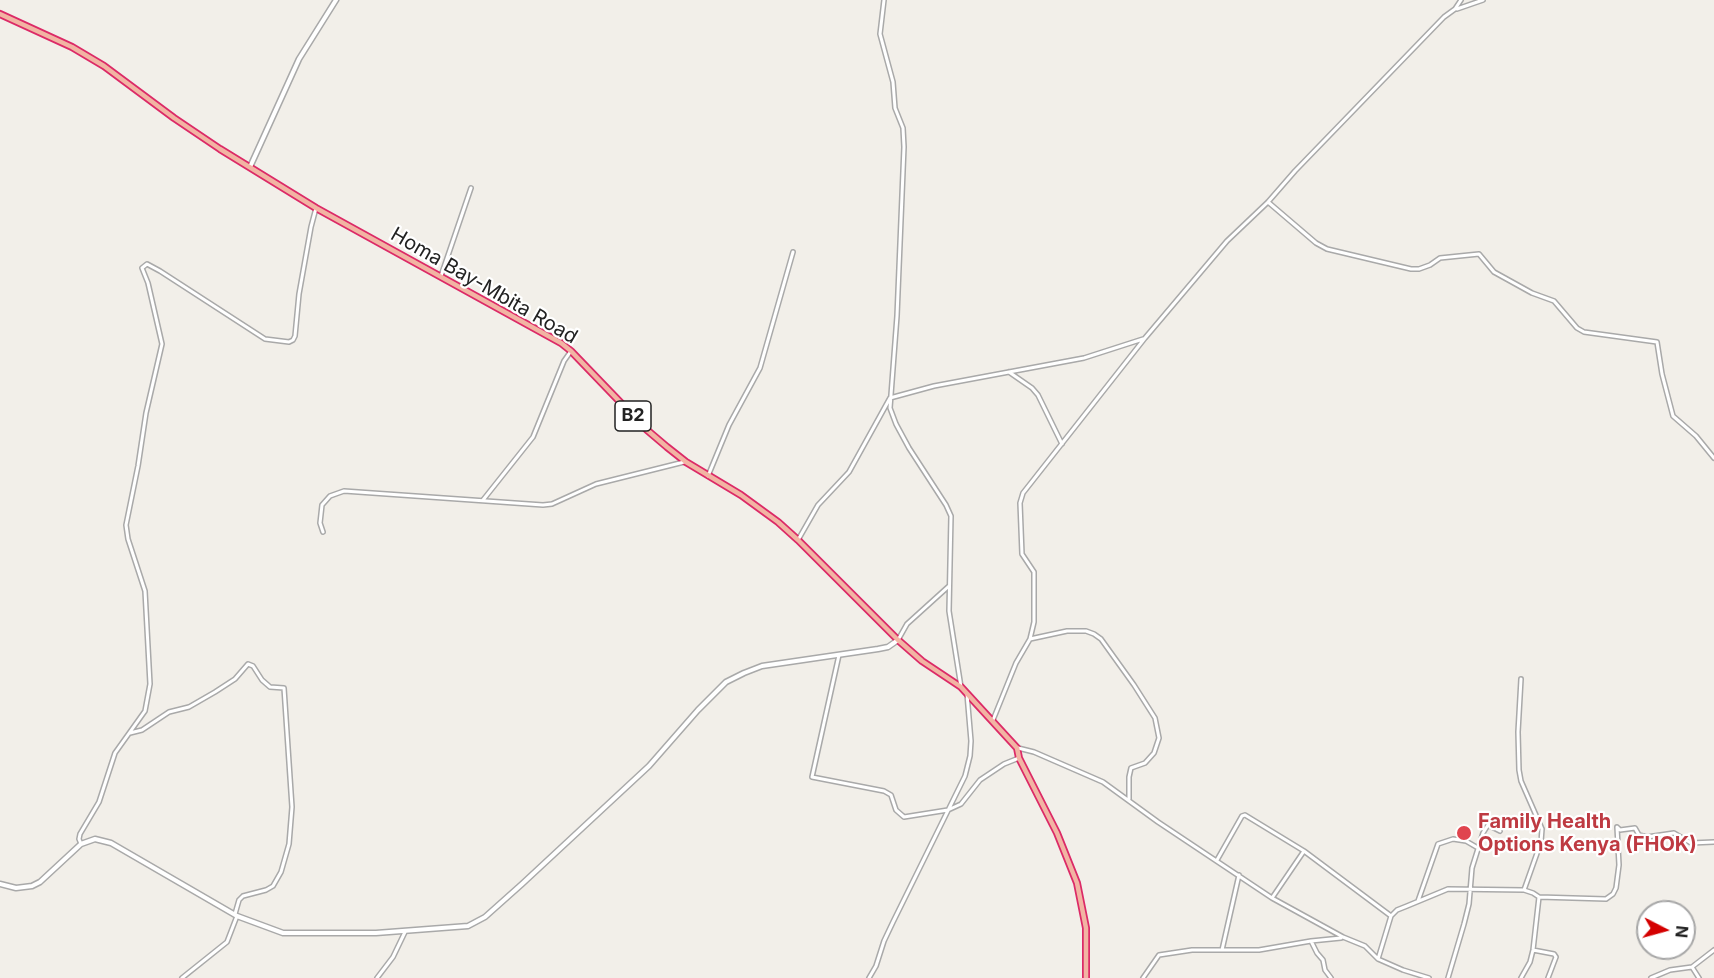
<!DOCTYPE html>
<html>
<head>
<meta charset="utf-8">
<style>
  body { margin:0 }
  #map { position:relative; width:1714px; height:978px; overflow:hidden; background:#f2efe9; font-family:Inter,sans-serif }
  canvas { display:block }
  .north { position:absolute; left:1636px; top:900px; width:60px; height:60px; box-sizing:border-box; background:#fff; border:2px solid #a7a7a7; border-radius:50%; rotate:96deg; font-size:16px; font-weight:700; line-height:24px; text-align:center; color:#222 }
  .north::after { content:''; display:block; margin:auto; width:21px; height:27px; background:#d40000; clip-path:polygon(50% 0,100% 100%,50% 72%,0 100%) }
</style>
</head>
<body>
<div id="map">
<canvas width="1714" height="978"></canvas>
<div class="north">N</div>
</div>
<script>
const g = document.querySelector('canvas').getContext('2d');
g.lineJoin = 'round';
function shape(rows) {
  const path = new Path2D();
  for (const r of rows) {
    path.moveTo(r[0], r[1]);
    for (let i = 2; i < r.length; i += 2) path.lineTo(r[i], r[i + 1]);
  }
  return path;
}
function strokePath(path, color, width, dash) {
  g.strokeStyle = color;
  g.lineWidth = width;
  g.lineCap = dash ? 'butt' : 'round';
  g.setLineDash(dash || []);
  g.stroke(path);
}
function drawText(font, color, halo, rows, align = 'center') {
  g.font = font + ' Inter,sans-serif';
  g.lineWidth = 4.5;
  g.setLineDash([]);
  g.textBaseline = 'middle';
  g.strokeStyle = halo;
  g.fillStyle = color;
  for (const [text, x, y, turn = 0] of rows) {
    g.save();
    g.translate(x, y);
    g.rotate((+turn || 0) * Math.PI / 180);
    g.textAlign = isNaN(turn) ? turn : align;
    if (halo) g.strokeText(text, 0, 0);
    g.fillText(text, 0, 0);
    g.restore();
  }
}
const minor = shape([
  [884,0,880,34,893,82,895,108,903,128,904,147,897,316,890,408,896,424,909,448,946,505,951,516,949,611,961,687],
  [1457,9,1483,0],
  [1268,202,1316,243,1327,249,1411,269,1419,269,1430,265,1440,258,1479,254,1494,272,1532,293,1554,301,1577,328,1584,332,1657,342,1662,374,1673,416,1696,436,1714,458],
  [441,276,471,188],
  [1009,372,1032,388,1038,395,1062,444],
  [708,476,729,425,760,368,793,252],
  [483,500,533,437,564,361,571,351],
  [323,532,320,523,322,505,330,496,344,491,543,505,552,504,596,484,684,462],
  [798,540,818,505,849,472,890,398,934,386,1084,358,1143,339],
  [1030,639,1067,631,1086,631,1094,634,1101,639,1134,685,1155,718,1159,738,1154,753,1145,763,1131,768,1129,777,1129,799],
  [898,640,907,624,949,586],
  [839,655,812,777,884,791,891,795,896,810,904,817,948,810,961,804,980,780,1004,764,1019,758],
  [1521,679,1518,732,1519,770,1521,781,1542,829,1541,842,1524,890],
  [993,720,1016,663,1030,639,1034,622,1034,572,1022,554,1020,503,1023,493,1145,338,1227,241,1268,202,1295,171,1444,17,1455,9,1461,0],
  [130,733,142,730,169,712,189,707,215,692,235,679,248,664,253,666,262,680,270,687,284,688,292,807,289,844,281,872,273,886,266,890,243,896,239,900,235,914],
  [1018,748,1034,752,1103,782,1158,822,1272,898,1343,937,1365,946,1378,959,1403,970,1429,978],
  [81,844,79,839,80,834,99,802,115,753,145,711,150,684,145,591,128,539,126,525,138,466,146,413,162,344,148,283,142,268,147,264,160,271,265,339,289,342,293,340,295,336,299,294,311,227,316,208],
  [1217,860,1242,816,1245,815,1304,851,1391,916],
  [1539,897,1606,899,1613,894,1616,888,1619,865,1617,827,1620,830,1635,828,1639,835,1647,837,1674,833,1691,843,1714,842],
  [1272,898,1304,851],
  [1418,901,1438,844,1453,839,1466,841,1478,848],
  [1222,950,1239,875],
  [1533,950,1554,954,1556,957,1548,978],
  [1378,959,1391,916,1397,910,1407,906,1448,889,1524,890,1533,893,1539,897,1533,950,1530,962,1521,978],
  [1692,967,1699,978],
  [182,978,227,942,237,916],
  [377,978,393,957,405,932],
  [869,978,876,966,884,941,893,922,965,776,970,756,971,741,967,694],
  [1143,978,1159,955,1192,950,1259,950,1311,941],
  [1331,978,1325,970,1323,960,1317,953,1311,941,1341,938],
  [1448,978,1464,924,1469,904,1472,868,1483,833,1488,825,1500,831],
  [1651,978,1670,970,1692,967,1714,950]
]);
const tertiary = shape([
  [250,167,299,59,336,0],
  [0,884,16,888,32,886,40,882,81,844,95,839,111,843,237,916,283,933,376,933,468,926,485,917,522,884,649,766,698,710,726,682,744,673,762,666,878,649,888,647,898,640]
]);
const trunk = shape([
  [0,14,72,47,104,66,174,118,220,149,316,208,561,343,571,351,647,430,667,447,686,462,741,495,778,522,798,540,898,640,922,661,961,687,1017,748,1019,758,1057,833,1077,883,1086,928,1086,978]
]);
strokePath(minor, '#a9a9a9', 6);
strokePath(tertiary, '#a9a9a9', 7);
strokePath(trunk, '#dc2a67', 8);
strokePath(minor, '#fff', 3);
strokePath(tertiary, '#fff', 4);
strokePath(trunk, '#f2b4a3', 4.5);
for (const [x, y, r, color] of [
  [1464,833,8,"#e0444e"]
]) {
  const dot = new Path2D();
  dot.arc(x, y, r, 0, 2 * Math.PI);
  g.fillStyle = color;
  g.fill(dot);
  strokePath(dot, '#fff', 2);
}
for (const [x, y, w] of [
  [633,416,36]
]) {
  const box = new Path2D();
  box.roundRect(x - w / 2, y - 15, w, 30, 4.5);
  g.fillStyle = '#fff';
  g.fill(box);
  strokePath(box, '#222', 1.5);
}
drawText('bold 18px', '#222', null, [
  ["B2",633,416]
]);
drawText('20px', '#222', '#fff', [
  ["Homa Bay-Mbita Road",484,286,30]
]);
drawText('bold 20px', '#be3a42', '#fff', [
  ["Family Health",1478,822],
  ["Options Kenya (FHOK)",1478,845]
], 'left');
</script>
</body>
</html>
